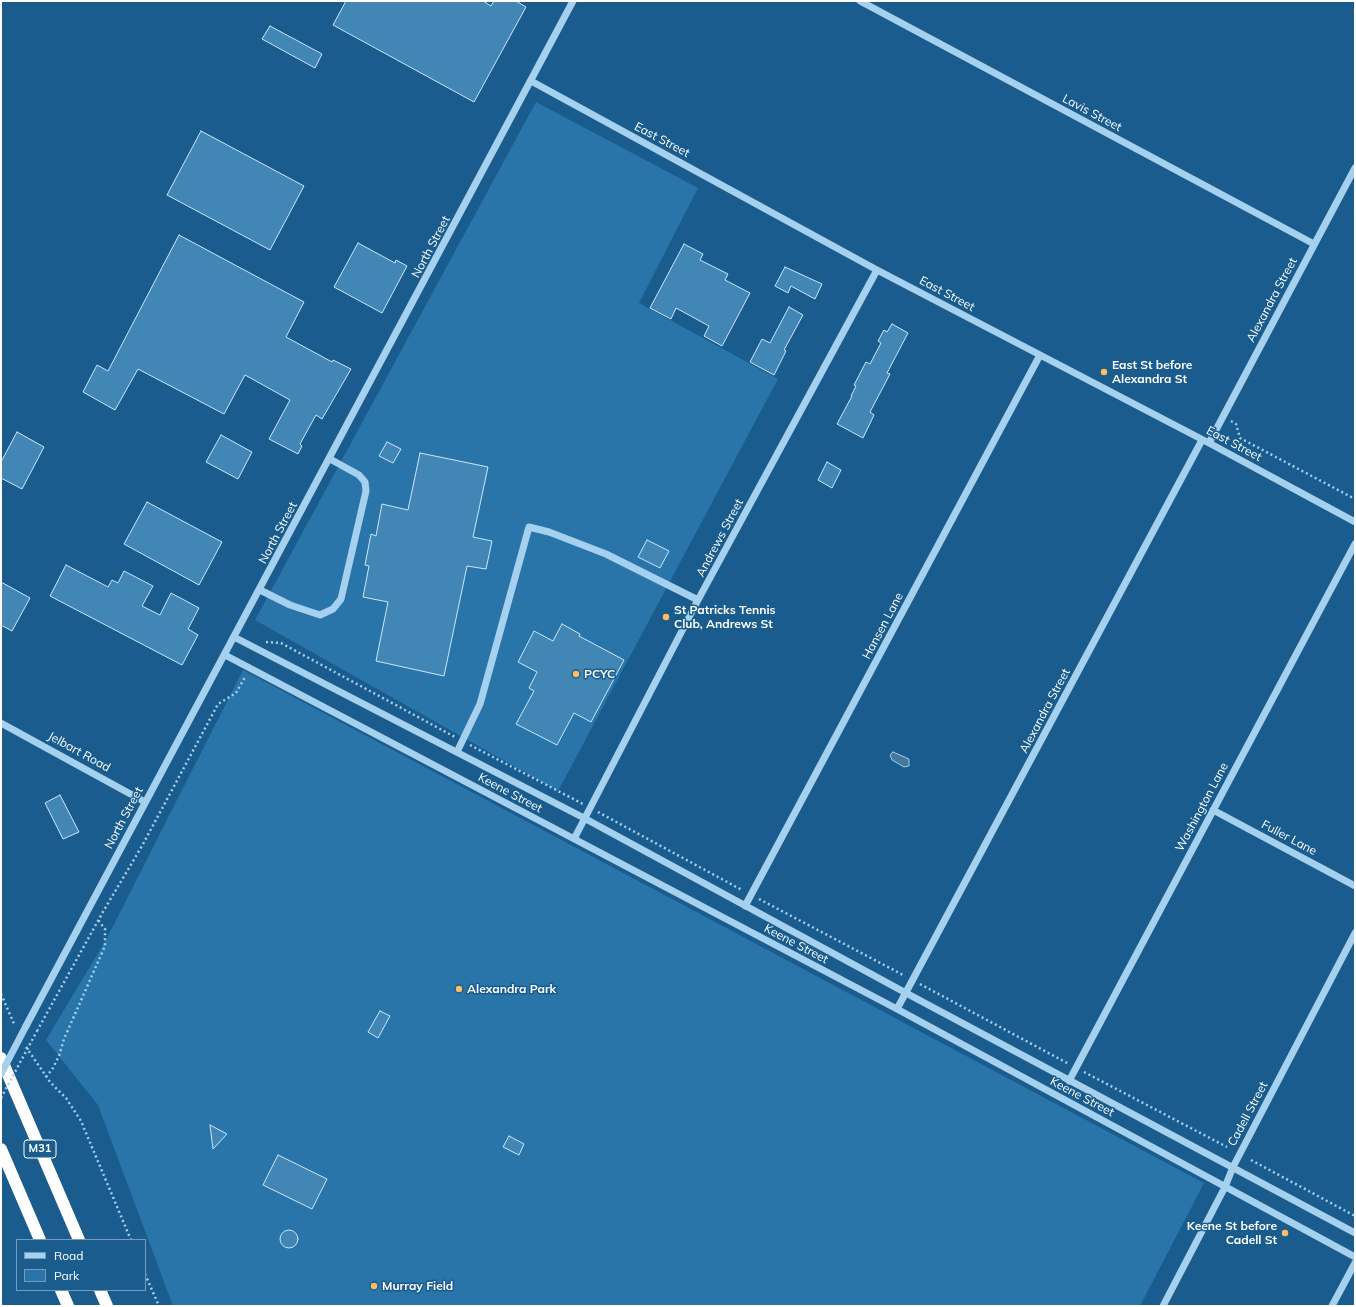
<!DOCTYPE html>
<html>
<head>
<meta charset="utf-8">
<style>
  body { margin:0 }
  #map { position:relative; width:1356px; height:1307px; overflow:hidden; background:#195c8d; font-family:Mulish,sans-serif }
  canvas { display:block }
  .frame { position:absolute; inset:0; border:2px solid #fff; pointer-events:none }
  .legend { position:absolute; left:16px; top:1239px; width:130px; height:52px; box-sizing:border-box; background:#195c8d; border:1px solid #759dbb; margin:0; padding:5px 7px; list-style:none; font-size:12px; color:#fff }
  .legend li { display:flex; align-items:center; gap:8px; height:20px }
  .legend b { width:20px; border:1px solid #759dbb }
</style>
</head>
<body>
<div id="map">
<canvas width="1356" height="1307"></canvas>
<div class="frame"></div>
<ul class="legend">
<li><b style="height:5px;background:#a5d0ee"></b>Road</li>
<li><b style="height:11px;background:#2975aa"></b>Park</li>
</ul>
</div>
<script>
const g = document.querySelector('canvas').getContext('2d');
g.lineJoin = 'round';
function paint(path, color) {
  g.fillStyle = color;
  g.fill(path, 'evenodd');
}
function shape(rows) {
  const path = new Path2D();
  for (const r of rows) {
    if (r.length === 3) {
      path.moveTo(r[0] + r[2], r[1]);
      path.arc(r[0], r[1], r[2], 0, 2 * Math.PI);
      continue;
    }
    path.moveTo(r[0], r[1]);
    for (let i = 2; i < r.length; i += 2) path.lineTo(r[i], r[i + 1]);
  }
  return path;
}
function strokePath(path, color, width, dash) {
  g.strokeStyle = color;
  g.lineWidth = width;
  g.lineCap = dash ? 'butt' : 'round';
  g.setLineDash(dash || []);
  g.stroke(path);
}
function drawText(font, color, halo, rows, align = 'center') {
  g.font = font + ' Mulish,sans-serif';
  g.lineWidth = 3;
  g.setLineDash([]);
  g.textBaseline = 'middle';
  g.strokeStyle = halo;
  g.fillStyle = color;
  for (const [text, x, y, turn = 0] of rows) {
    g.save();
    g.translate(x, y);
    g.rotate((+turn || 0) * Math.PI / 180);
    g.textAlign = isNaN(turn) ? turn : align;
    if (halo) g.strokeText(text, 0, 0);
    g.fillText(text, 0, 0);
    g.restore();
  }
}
paint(shape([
  [536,102,698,188,639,303,778,379,558,791,255,620],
  [243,670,1204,1183,1140,1306,173,1306,98,1105,46,1040,107,938]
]), '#2975aa');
const water = shape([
  [893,752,909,759,909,766,904,767,892,760,890,755,893,752]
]);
paint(water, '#47779a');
strokePath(water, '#98cef1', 1);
const building = shape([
  [346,1,483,1,491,6,494,1,516,1,526,7,474,102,333,25,346,1],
  [270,26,322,54,315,68,262,39,270,26],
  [201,131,304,186,270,250,167,195,201,131],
  [179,235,304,302,286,337,332,362,333,360,351,369,322,419,316,415,300,444,302,446,298,454,269,439,290,400,245,375,224,414,138,369,115,410,83,392,97,365,108,371,179,235],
  [358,243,395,263,396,260,407,266,382,313,334,287,358,243],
  [684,244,703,254,700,260,728,274,725,280,750,293,722,346,704,336,709,326,676,308,671,319,650,308,684,244],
  [785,267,822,284,815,299,791,286,788,293,775,286,785,267],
  [789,307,803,315,784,350,786,351,774,375,750,362,762,339,770,343,789,307],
  [892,324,908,333,887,373,890,374,870,412,874,415,863,438,837,424,852,396,851,396,856,386,854,385,866,362,870,364,881,343,878,341,884,330,887,332,892,324],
  [17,432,44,447,22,489,1,478,1,462,17,432],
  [221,435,252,452,238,479,206,462,221,435],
  [387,442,401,449,393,463,379,456,387,442],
  [420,453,488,467,473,537,492,541,486,569,467,566,444,676,376,661,388,602,363,597,369,566,365,565,371,534,376,536,382,504,408,510,420,453],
  [827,462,841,470,832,488,818,480,827,462],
  [147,502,222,542,199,585,124,544,147,502],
  [647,540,669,551,660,568,638,557,647,540],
  [66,565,108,587,112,580,118,583,124,571,153,586,142,606,160,615,171,593,199,608,188,629,198,635,182,665,50,596,66,565],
  [1,582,30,598,12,631,1,625,1,582],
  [562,624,580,634,579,636,624,660,591,722,574,713,557,745,516,724,534,691,529,688,537,672,518,662,534,631,553,641,562,624],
  [60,795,79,832,63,839,45,803,60,795],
  [380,1011,390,1016,378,1038,368,1032,380,1011],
  [210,1125,227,1134,213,1149,210,1125],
  [509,1136,524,1144,519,1155,503,1147,509,1136],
  [278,1155,327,1179,312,1209,263,1185,278,1155],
  [289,1239,9]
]);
paint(building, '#4286b6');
strokePath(building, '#cbe7fa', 1);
strokePath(shape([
  [1231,421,1236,424,1240,438,1355,499],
  [266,642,281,643,455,737],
  [470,745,583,804],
  [598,812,742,890],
  [759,899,905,976],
  [920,984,1069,1064],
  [1,994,15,1026],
  [37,1031,104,910,142,846,218,704,236,693,245,677],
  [26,1047,50,1082,66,1098,81,1121,131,1240],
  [1084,1072,1227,1147],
  [46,1077,53,1068,59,1056,64,1039,105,946,105,929,98,920],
  [1251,1160,1355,1216],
  [145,1274,159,1306]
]), '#a5d0ee', 2.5, [2, 3]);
strokePath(shape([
  [860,1,1314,244],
  [531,81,877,270,1209,443,1355,522],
  [1209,443,1355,168],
  [260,590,290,605,320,615,333,609,341,599,366,491,365,482,359,475,330,459],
  [234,637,584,818,906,993,1355,1233],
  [225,655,897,1009,1355,1257],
  [1,723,145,802],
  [457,752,480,704,529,527,549,532,606,554,698,600],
  [1213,810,1355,886],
  [574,839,698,600,877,270],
  [745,906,1040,355],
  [897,1009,1202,440],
  [26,1026,573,1],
  [1069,1081,1355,544],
  [1163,1306,1225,1187,1233,1167,1355,933],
  [1332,1306,1355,1263]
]), '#a5d0ee', 7);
strokePath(shape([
  [1,1058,79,1240],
  [1,1149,40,1240],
  [61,1290,68,1306],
  [100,1290,107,1306]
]), '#fff', 12);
strokePath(shape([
  [1,1098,37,1031]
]), '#a5d0ee', 2.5, [2, 3]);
strokePath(shape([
  [1,1074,26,1026]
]), '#a5d0ee', 7);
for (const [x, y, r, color] of [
  [1104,372,4,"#ffbc62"],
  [666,617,4,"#ffbc62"],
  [576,674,4,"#ffbc62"],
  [459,989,4,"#ffbc62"],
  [1285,1233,4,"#ffbc62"],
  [374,1286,4,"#ffbc62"]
]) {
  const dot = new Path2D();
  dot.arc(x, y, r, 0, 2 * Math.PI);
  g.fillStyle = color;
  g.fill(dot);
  strokePath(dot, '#195c8d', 1.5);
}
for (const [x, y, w] of [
  [40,1149,32]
]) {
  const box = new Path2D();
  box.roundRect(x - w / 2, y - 9, w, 18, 3);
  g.fillStyle = '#195c8d';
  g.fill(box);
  strokePath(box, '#fff', 1);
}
drawText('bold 11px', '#fff', null, [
  ["M31",40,1149]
]);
drawText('12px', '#fff', '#195c8d', [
  ["Lavis Street",1092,113,28],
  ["East Street",662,140,28],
  ["North Street",431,247,-62],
  ["East Street",947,294,28],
  ["Alexandra Street",1272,300,-62],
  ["East Street",1234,444,28],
  ["North Street",278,533,-62],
  ["Andrews Street",720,538,-62],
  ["Hansen Lane",883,626,-62],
  ["Alexandra Street",1045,711,-62],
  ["Jelbart Road",79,752,29],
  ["Keene Street",510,793,28],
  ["Washington Lane",1202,807,-62],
  ["North Street",124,818,-62],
  ["Fuller Lane",1289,838,28],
  ["Keene Street",796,944,28],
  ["Keene Street",1082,1097,28],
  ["Cadell Street",1248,1114,-62]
]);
drawText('bold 12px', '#fff', '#195c8d', [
  ["East St before",1112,365],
  ["Alexandra St",1112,379],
  ["St Patricks Tennis",674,610],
  ["Club, Andrews St",674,624],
  ["PCYC",584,674],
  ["Alexandra Park",467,989],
  ["Keene St before",1277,1226,"right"],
  ["Cadell St",1277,1240,"right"],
  ["Murray Field",382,1286]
], 'left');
</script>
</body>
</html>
